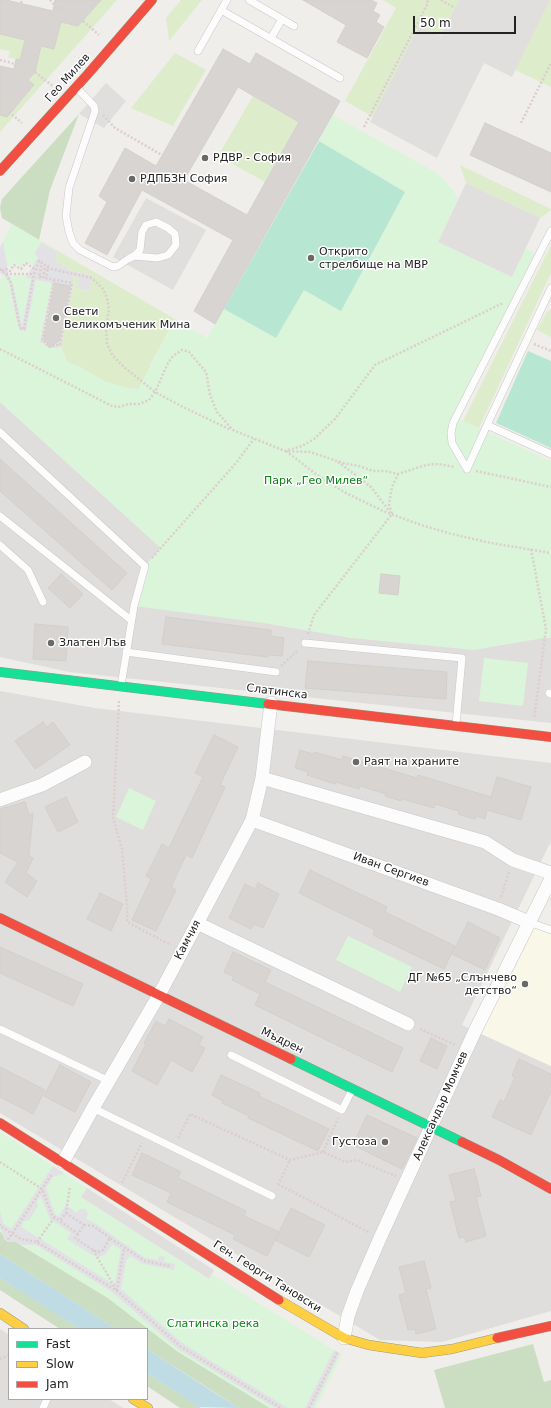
<!DOCTYPE html>
<html>
<head>
<meta charset="utf-8">
<style>
  body { margin:0 }
  #map { position:relative; width:551px; height:1408px; overflow:hidden; background:#f0eeeb; font-family:"DejaVu Sans",sans-serif }
  canvas { display:block }
  .legend { position:absolute; left:8px; top:1328px; width:140px; height:72px; box-sizing:border-box; background:#fff; border:1px solid #a7a7a7; margin:0; padding:5px 7px; list-style:none; font-size:12px; color:#222 }
  .legend li { display:flex; align-items:center; gap:8px; height:20px }
  .legend b { width:20px; border:1px solid #a7a7a7 }
  .scale { position:absolute; left:413px; top:16px; width:103px; height:18px; box-sizing:border-box; border:2px solid #222; border-top:0; padding-left:5px; font-size:12px; line-height:14px; white-space:nowrap; color:#222; -webkit-text-stroke:3px #fff; paint-order:stroke }
</style>
</head>
<body>
<div id="map">
<canvas width="551" height="1408"></canvas>
<ul class="legend">
<li><b style="height:5px;background:#16e098"></b>Fast</li>
<li><b style="height:5px;background:#ffcf43"></b>Slow</li>
<li><b style="height:5px;background:#f24e42"></b>Jam</li>
</ul>
<div class="scale">50 m</div>
</div>
<script>
const g = document.querySelector('canvas').getContext('2d');
g.lineJoin = 'round';
function paint(path, color) {
  g.fillStyle = color;
  g.fill(path, 'evenodd');
}
function shape(rows) {
  const path = new Path2D();
  for (const r of rows) {
    path.moveTo(r[0], r[1]);
    for (let i = 2; i < r.length; i += 2) path.lineTo(r[i], r[i + 1]);
  }
  return path;
}
function strokePath(path, color, width, dash) {
  g.strokeStyle = color;
  g.lineWidth = width;
  g.lineCap = dash ? 'butt' : 'round';
  g.setLineDash(dash || []);
  g.stroke(path);
}
function drawText(font, color, halo, rows, align = 'center') {
  g.font = font + ' "DejaVu Sans",sans-serif';
  g.lineWidth = 3;
  g.setLineDash([]);
  g.textBaseline = 'middle';
  g.strokeStyle = halo;
  g.fillStyle = color;
  for (const [text, x, y, turn = 0] of rows) {
    g.save();
    g.translate(x, y);
    g.rotate((+turn || 0) * Math.PI / 180);
    g.textAlign = isNaN(turn) ? turn : align;
    if (halo) g.strokeText(text, 0, 0);
    g.fillText(text, 0, 0);
    g.restore();
  }
}
paint(shape([
  [0,402,161,548,145,566,271,624,352,638,551,638,551,723,69,672,0,657],
  [0,691,95,708,551,763,551,841,462,1025,551,1066,551,1311,442,1342,380,1340,0,1113],
  [0,1329,9,1335,9,1399,109,1399,123,1408,0,1408]
]), '#dfdedc');
paint(shape([
  [529,922,551,930,551,1066,475,1031]
]), '#f8f7e8');
paint(shape([
  [101,0,117,0,0,132,0,115,8,117,11,103,16,107,34,86,28,80,35,72,41,46,54,49,61,22,78,26],
  [181,0,202,0,169,41,166,18],
  [383,0,459,0,441,36,419,26,373,117,345,101,396,8],
  [550,0,551,0,551,87,515,70],
  [0,34,18,38,26,34,20,60,8,57,10,51,0,49],
  [175,53,206,70,173,126,131,108],
  [253,96,299,122,265,182,218,156],
  [460,165,551,209,551,210,540,218,466,183],
  [39,240,175,319,150,365,156,377,138,389,128,388,106,382,78,366,68,363,61,347,74,280,72,279,72,276,79,277,77,288,88,291,92,275,72,271,53,260,58,253,41,243],
  [551,245,551,273,479,428,463,421],
  [551,309,551,337,537,330,547,312]
]), '#ddeccb');
paint(shape([
  [79,114,50,190,39,240,2,218,0,208,2,199],
  [0,1231,4,1236,4,1239,8,1242,14,1241,108,1298,177,1351,270,1408,239,1408,147,1349,147,1329,116,1329,0,1254],
  [0,1278,38,1302,79,1329,60,1329,0,1290],
  [533,1344,544,1382,551,1380,551,1408,445,1408,434,1370],
  [147,1373,201,1408,180,1408,147,1386]
]), '#cbdec1');
paint(shape([
  [333,115,437,173,453,190,458,199,438,242,512,277,525,248,535,253,451,418,463,421,551,461,551,638,544,638,474,650,352,638,271,624,134,606,145,566,161,548,0,402,0,281,3,275,9,283,19,330,26,331,36,280,52,283,40,343,44,343,45,345,61,347,68,363,78,366,106,382,128,388,138,389,175,319,207,338,224,309,276,338,304,290,341,310,405,192,319,141],
  [12,224,39,240,41,243,34,254,38,256,33,265,25,261,21,267,14,262,10,268,7,266,3,241],
  [28,275,31,279,22,326,9,276],
  [484,658,528,663,523,706,479,701],
  [129,788,156,801,143,830,116,817],
  [348,936,412,967,400,992,336,960],
  [0,1132,87,1188,81,1197,208,1279,212,1274,342,1355,316,1408,270,1408,177,1351,108,1298,15,1241,8,1242,4,1239,4,1236,0,1231]
]), '#daf5da');
paint(shape([
  [319,141,405,192,341,311,304,290,276,338,224,309],
  [528,351,551,361,551,448,496,423]
]), '#b7e6d2');
paint(shape([
  [459,0,550,0,512,77,484,63,437,158,370,122,419,26,441,36],
  [106,83,126,101,104,128,79,114],
  [466,183,540,218,512,277,438,242],
  [146,198,206,230,173,290,113,257],
  [544,686,551,687,551,712,541,711],
  [87,1188,214,1270,209,1279,81,1197]
]), '#e0dfde');
paint(shape([
  [3,241,9,276,12,282,22,326,31,279,26,278,38,257,34,254,41,243,58,253,54,260,72,271,92,275,89,291,77,288,79,277,72,276,72,279,74,280,61,347,49,348,44,343,40,343,52,283,36,280,26,331,19,330,9,283,5,276,0,273,0,247],
  [55,284,70,287,58,343,50,345,46,341,44,340],
  [53,1166,64,1173,53,1177,46,1188,55,1214,58,1217,66,1205,77,1213,80,1209,85,1209,88,1214,86,1219,93,1222,145,1258,158,1260,159,1256,165,1257,164,1262,175,1264,174,1270,169,1269,143,1264,130,1256,126,1261,121,1289,182,1343,288,1408,275,1408,178,1349,112,1292,36,1245,21,1245,14,1241,8,1242,4,1239,2,1231,0,1229,0,1211,3,1223,11,1229],
  [41,1196,50,1219,71,1233,67,1239,92,1255,99,1257,106,1254,112,1244,121,1250,115,1282,113,1284,21,1227,24,1221,29,1220,38,1206,37,1201],
  [334,1350,340,1353,313,1408,305,1408]
]), '#e2e1e5');
paint(shape([
  [0,1254,45,1283,116,1329,79,1329,0,1278],
  [147,1349,210,1390,239,1408,199,1407,147,1373]
]), '#bfdbe3');
const building = shape([
  [0,0,6,0,53,11,55,0,101,0,78,26,61,22,54,49,41,46,35,72,28,80,34,85,7,117,0,115,0,66,14,69,16,59,20,60,25,40,0,34,0,0],
  [303,0,371,0,377,3,373,11,380,15,376,22,384,27,367,58,337,42,346,25,303,0],
  [223,49,250,64,256,53,340,101,215,324,194,311,233,240,142,190,107,255,85,243,107,202,99,196,125,148,156,166,223,49],
  [238,87,299,122,247,215,184,180,238,87],
  [485,123,551,153,551,192,470,155,485,123],
  [55,283,70,286,59,341,50,347,44,339,55,283],
  [0,459,127,573,112,590,0,491,0,459],
  [61,574,83,594,70,608,48,588,61,574],
  [381,574,400,576,398,595,379,593,381,574],
  [166,617,271,630,271,636,284,638,282,656,268,655,268,657,162,644,166,617],
  [35,624,68,627,66,661,33,659,35,624],
  [308,661,447,672,446,699,305,688,308,661],
  [43,722,47,727,53,722,70,745,35,769,15,741,43,722],
  [214,735,238,747,220,785,225,787,192,858,186,855,171,887,176,890,156,931,132,920,151,879,146,876,162,844,169,848,203,777,195,773,214,735],
  [300,750,313,754,314,752,342,760,343,756,417,778,418,775,491,797,497,777,531,787,521,820,487,810,485,819,476,816,475,819,458,814,459,811,435,804,434,808,402,799,401,801,385,796,386,794,360,786,359,789,336,782,335,784,307,775,308,772,295,768,300,750],
  [66,797,78,822,58,832,45,807,66,797],
  [25,802,29,815,33,813,29,856,33,858,26,873,37,881,27,897,5,882,18,862,0,853,0,809,25,802],
  [310,870,387,907,385,912,455,946,444,969,373,935,375,930,299,893,310,870],
  [258,883,279,894,263,928,254,924,251,929,229,918,245,884,255,889,258,883],
  [100,893,123,904,111,931,87,919,100,893],
  [468,922,500,938,485,970,452,954,468,922],
  [0,947,83,984,73,1006,0,973,0,947],
  [233,952,271,970,265,982,403,1048,392,1072,255,1005,260,994,232,980,234,977,224,972,233,952],
  [169,1019,203,1037,199,1045,205,1048,192,1072,171,1060,157,1085,132,1071,146,1044,144,1043,156,1021,165,1026,169,1019],
  [431,1038,447,1046,437,1069,420,1061,431,1038],
  [519,1059,551,1074,551,1091,531,1135,492,1117,500,1100,504,1102,515,1077,512,1076,519,1059],
  [60,1065,91,1082,75,1112,44,1096,60,1065],
  [0,1067,45,1090,33,1114,0,1097,0,1067],
  [221,1075,260,1093,259,1096,329,1129,318,1151,248,1118,249,1116,222,1103,223,1101,212,1095,221,1075],
  [367,1115,417,1138,402,1169,353,1145,367,1115],
  [142,1153,181,1172,178,1178,246,1211,244,1216,279,1232,267,1256,233,1239,235,1235,167,1202,171,1193,132,1175,142,1153],
  [474,1169,481,1196,476,1197,486,1236,466,1242,465,1237,459,1238,450,1202,456,1201,449,1175,474,1169],
  [291,1208,325,1225,309,1257,275,1240,291,1208],
  [424,1261,431,1288,426,1289,436,1329,416,1334,415,1329,408,1330,399,1295,406,1293,399,1267,424,1261]
]);
paint(building, '#d7d4d2');
strokePath(building, '#d3d0cc', 1);
const lane = shape([
  [249,0,294,26],
  [221,10,340,78],
  [271,38,282,19],
  [198,51,227,0],
  [77,88,94,106,95,111,69,188,66,216,69,232,73,243,80,250,113,267,118,266,128,259,134,256,158,258,168,255,176,245,175,234,168,228,156,222,146,225,142,232,140,250,134,256],
  [551,288,487,425,551,454],
  [0,432,145,566,134,606,121,686],
  [467,469,452,443,451,433,453,423,551,231],
  [467,469,487,425],
  [0,516,131,620],
  [0,545,28,570,43,602],
  [305,643,462,658,456,724],
  [126,652,276,672],
  [549,693,551,694],
  [529,922,551,930],
  [0,1029,109,1081],
  [231,1055,342,1110,352,1090],
  [93,1108,272,1196],
  [43,1408,47,1399]
]);
const street = shape([
  [262,778,485,842,513,860,551,873],
  [0,800,42,785,85,762],
  [252,820,498,909,529,922],
  [197,923,408,1024],
  [63,1162,93,1108,159,995,252,820,262,778,271,703],
  [344,1338,348,1316,357,1291,380,1238,475,1031,551,879]
]);
const fast = shape([
  [0,672,268,704],
  [291,1059,462,1142]
]);
const slow = shape([
  [279,1300,344,1338,369,1345,422,1353,452,1349,497,1338],
  [0,1313,24,1329],
  [133,1399,148,1408]
]);
const jam = shape([
  [0,171,87,75,152,0],
  [268,704,551,737],
  [0,918,291,1059],
  [0,1123,279,1300],
  [462,1142,499,1160,551,1189],
  [497,1338,551,1326]
]);
strokePath(lane, '#c9c8c7', 8);
strokePath(street, '#c9c8c7', 14);
strokePath(fast, '#999a82', 10);
strokePath(slow, '#999a82', 10);
strokePath(jam, '#999a82', 10);
strokePath(shape([
  [50,0,56,7,64,9],
  [441,0,455,8],
  [21,3,22,0],
  [83,21,99,35],
  [0,60,15,64],
  [35,72,54,87],
  [9,112,22,123],
  [103,115,115,128,162,155],
  [521,123,551,63],
  [364,127,428,3,427,0],
  [47,268,92,278,103,289,107,298,109,309,106,329,107,344,113,356,124,367,155,392,179,405,231,430],
  [0,269,6,274,11,283,20,328,24,329,34,274,39,261,42,263,39,277,43,278,45,265,48,266,46,278,72,283,60,345,56,345,51,347,48,347,45,342,42,341,54,280],
  [2,271,6,269,10,271,14,265,21,269,26,263,36,270],
  [6,274,34,274],
  [534,344,551,351],
  [0,349,112,406,119,407,128,404,139,404,149,400,155,392,168,363,173,356,182,350,189,352,206,372,210,395,217,412,233,430,285,451,310,452,343,463,359,466,373,471,385,471,398,474,426,465,438,464,455,467],
  [288,450,302,446,314,439,335,419,375,365,503,303],
  [286,451,317,475,344,492,383,511,421,525,452,534,491,543,551,553],
  [338,462,357,476,371,487,390,512],
  [476,471,551,487],
  [531,549,546,629,534,719],
  [152,558,236,463,254,439],
  [308,634,314,615,392,514,389,504,392,487,398,474],
  [281,666,298,650],
  [119,701,113,818,122,849,127,905,127,922,171,945],
  [501,897,509,872],
  [420,1029,455,1045],
  [178,1138,190,1114,290,1160,323,1152,345,1162,356,1160,396,1176],
  [323,1152,338,1118],
  [0,1162,42,1189,52,1215,60,1221],
  [122,1183,142,1143],
  [278,1184,370,1233],
  [278,1185,290,1160],
  [66,1213,84,1225,78,1234,60,1221,66,1213,70,1186],
  [0,1224,0,1226,21,1239,37,1242,117,1291,180,1346,281,1408],
  [84,1225,93,1226,110,1238],
  [78,1234,75,1238,93,1250,98,1252,103,1250,110,1238,145,1261,170,1266],
  [37,1242,54,1218],
  [0,1249,12,1234,52,1174],
  [93,1250,117,1291],
  [117,1291,124,1248],
  [0,1359,9,1355],
  [309,1408,338,1351]
]), '#dccecd', 2.5, [2, 2]);
strokePath(lane, '#fdfcfc', 7);
strokePath(street, '#fdfcfc', 13);
strokePath(fast, '#16e098', 9);
strokePath(slow, '#ffcf43', 9);
strokePath(jam, '#f24e42', 9);
for (const [x, y, r, color] of [
  [205,158,4,"#6a6968"],
  [132,179,4,"#6a6968"],
  [311,258,4,"#6a6968"],
  [56,318,4,"#6a6968"],
  [51,643,4,"#6a6968"],
  [356,762,4,"#6a6968"],
  [525,984,4,"#6a6968"],
  [385,1142,4,"#6a6968"]
]) {
  const dot = new Path2D();
  dot.arc(x, y, r, 0, 2 * Math.PI);
  g.fillStyle = color;
  g.fill(dot);
  strokePath(dot, '#fff', 1.5);
}
drawText('11px', '#222', '#fff', [
  ["Гео Милев",68,78,-48],
  ["Слатинска",277,692,7],
  ["Иван Сергиев",391,870,20],
  ["Камчия",188,940,-62],
  ["Мъдрен",282,1041,26],
  ["Александър Момчев",441,1106,-66],
  ["Ген. Георги Тановски",267,1277,32]
]);
drawText('11px', '#222', '#fff', [
  ["РДВР - София",213,158],
  ["РДПБЗН София",140,179],
  ["Открито",319,252],
  ["стрелбище на МВР",319,265],
  ["Свети",64,312],
  ["Великомъченик Мина",64,325],
  ["Златен Лъв",59,643],
  ["Раят на храните",364,762],
  ["ДГ №65 „Слънчево",517,978,"right"],
  ["детство“",517,991,"right"],
  ["Густоза",377,1142,"right"]
], 'left');
drawText('11px', '#0c8416', '#fff', [
  ["Парк „Гео Милев“",316,481],
  ["Слатинска река",213,1324]
]);
</script>
</body>
</html>
